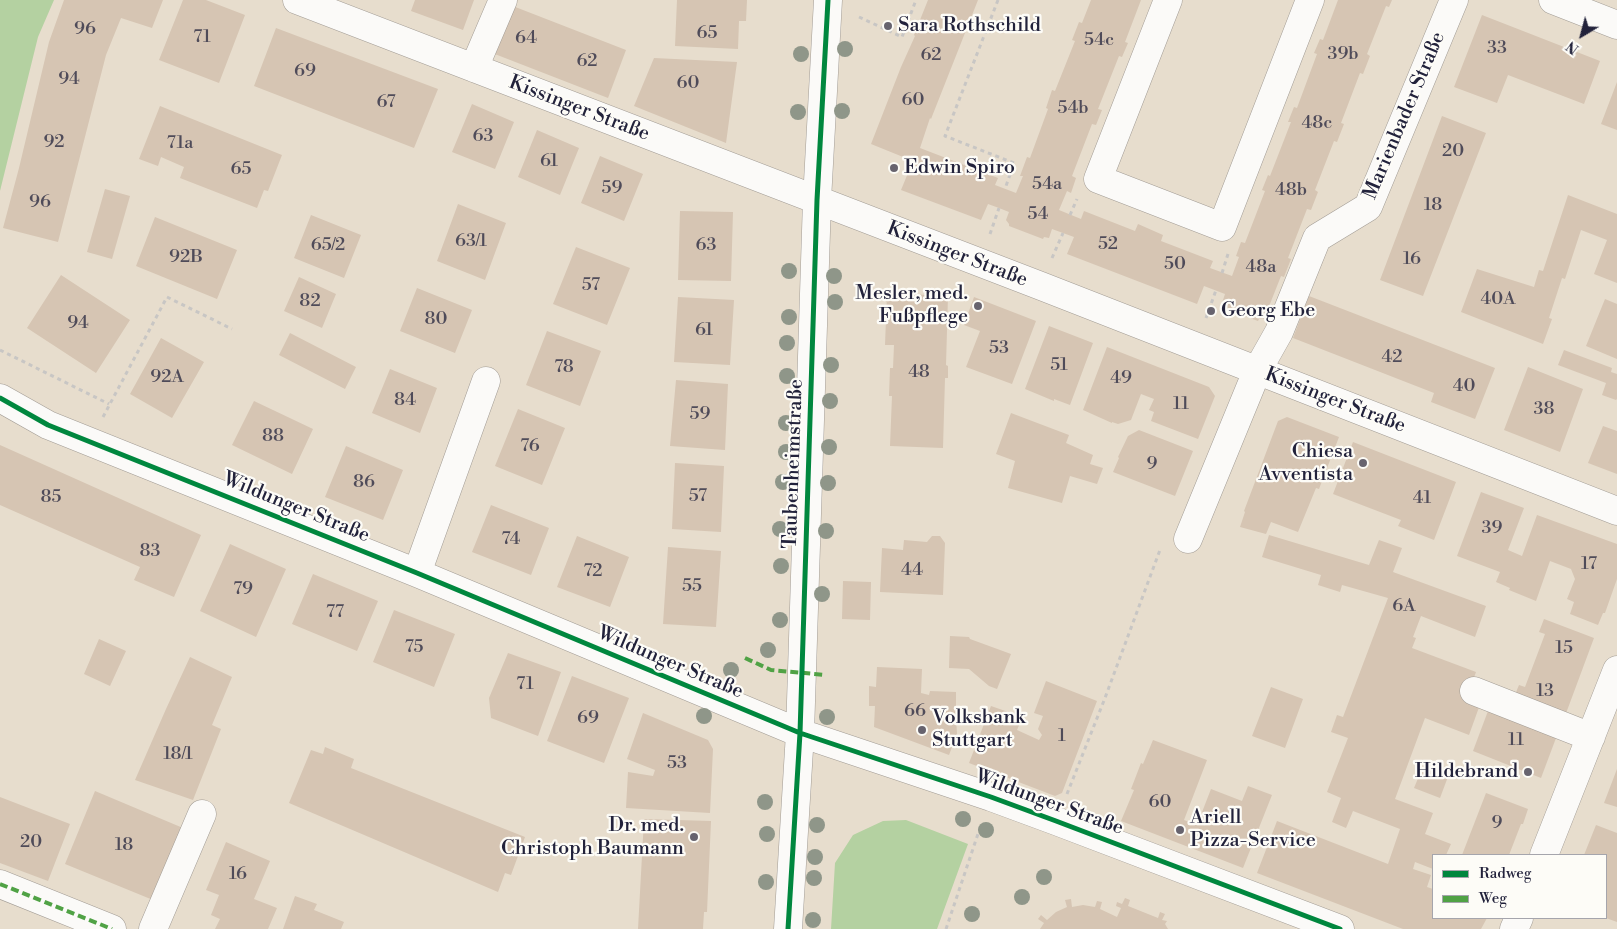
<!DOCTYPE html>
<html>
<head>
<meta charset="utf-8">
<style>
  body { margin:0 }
  #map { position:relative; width:1617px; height:929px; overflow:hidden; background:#e7ddcd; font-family:"Libre Bodoni",serif }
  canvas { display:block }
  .legend { position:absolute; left:1432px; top:854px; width:175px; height:65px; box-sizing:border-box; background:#fdfcf7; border:1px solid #a5a5ac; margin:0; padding:6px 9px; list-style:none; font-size:15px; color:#22223b }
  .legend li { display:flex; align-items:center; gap:10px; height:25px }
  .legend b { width:25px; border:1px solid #a5a5ac }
  .north { position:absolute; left:1557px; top:10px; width:50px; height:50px; -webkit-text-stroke:4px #fdfcf7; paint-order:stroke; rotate:217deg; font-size:14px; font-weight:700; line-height:20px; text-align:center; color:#22223b }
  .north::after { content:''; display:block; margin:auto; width:18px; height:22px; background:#22223b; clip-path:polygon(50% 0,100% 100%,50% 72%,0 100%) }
</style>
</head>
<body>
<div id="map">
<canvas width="1617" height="929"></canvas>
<ul class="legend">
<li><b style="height:6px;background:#00873e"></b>Radweg</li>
<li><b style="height:6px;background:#50a245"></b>Weg</li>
</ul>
<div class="north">N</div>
</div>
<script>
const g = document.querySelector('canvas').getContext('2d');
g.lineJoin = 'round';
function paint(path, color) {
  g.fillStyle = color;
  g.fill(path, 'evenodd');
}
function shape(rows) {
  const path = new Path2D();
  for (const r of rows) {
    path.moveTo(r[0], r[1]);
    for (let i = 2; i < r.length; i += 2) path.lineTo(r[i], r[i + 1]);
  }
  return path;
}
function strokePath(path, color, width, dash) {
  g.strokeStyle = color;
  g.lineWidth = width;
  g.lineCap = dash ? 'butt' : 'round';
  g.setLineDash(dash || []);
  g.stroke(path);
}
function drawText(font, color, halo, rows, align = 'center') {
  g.font = font + ' "Libre Bodoni",serif';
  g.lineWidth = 4.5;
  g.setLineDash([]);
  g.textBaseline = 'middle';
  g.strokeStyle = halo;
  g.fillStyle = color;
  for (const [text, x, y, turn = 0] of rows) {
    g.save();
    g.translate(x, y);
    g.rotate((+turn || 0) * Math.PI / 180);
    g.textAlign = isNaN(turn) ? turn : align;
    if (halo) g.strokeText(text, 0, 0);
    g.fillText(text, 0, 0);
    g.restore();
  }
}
paint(shape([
  [0,0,54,0,38,37,0,191],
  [906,820,968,844,937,929,831,929,835,863,853,835,883,821]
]), '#b4d1a1');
paint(shape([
  [64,0,163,0,152,28,121,18,106,55,58,242,3,228,19,168,49,42],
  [183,0,206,0,245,15,219,83,159,60],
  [415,0,474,0,463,30,411,11],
  [677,0,747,0,746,21,739,21,738,49,675,46],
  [928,0,978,0,931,119,930,118,920,148,998,178,995,185,1016,193,1023,176,1020,176,1027,157,1030,158,1048,109,1046,108,1052,90,1055,91,1075,41,1072,40,1079,22,1082,23,1091,0,1141,0,1125,42,1128,43,1122,57,1119,56,1098,109,1102,110,1096,125,1092,124,1072,176,1076,178,1071,193,1067,191,1059,210,1081,219,1084,211,1135,231,1138,224,1163,235,1161,241,1213,261,1210,268,1232,276,1239,257,1236,256,1241,242,1245,243,1265,191,1262,190,1268,175,1270,176,1291,122,1288,122,1294,107,1297,108,1317,54,1314,53,1320,39,1323,40,1338,0,1392,0,1389,7,1386,6,1367,54,1370,56,1363,74,1360,73,1341,123,1344,124,1337,142,1334,141,1315,190,1318,192,1311,210,1307,209,1288,258,1291,259,1284,277,1281,276,1264,319,1259,319,1258,321,1225,309,1226,307,1222,303,1225,294,1204,286,1197,304,1067,254,1074,237,1052,229,1049,238,1044,237,1043,239,1009,226,1009,224,1006,220,1009,212,999,208,988,204,981,220,901,190,913,161,871,144,901,67,915,36,914,35],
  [505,3,626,50,608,98,487,51],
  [1482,15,1600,61,1584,104,1508,75,1497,103,1454,87],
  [276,28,438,89,414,148,254,86],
  [654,58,737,62,726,143,634,106],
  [1617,82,1617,130,1601,124],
  [472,104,514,122,495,169,452,152],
  [160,106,282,155,268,191,264,190,257,208,180,178,184,167,161,157,158,166,139,159],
  [1442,116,1486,133,1423,296,1380,280],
  [537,130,579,148,560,195,518,177],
  [600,156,643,174,624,221,581,203],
  [105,189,130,196,112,259,87,252],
  [1568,195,1617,214,1617,283,1594,274,1607,240,1581,230,1565,279,1562,278,1549,318,1552,319,1543,344,1461,312,1477,269,1534,287,1539,270,1543,271],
  [458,204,506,223,485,280,437,261],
  [680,211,733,212,731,281,678,280],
  [311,215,361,235,344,278,294,258],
  [155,217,237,250,217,299,136,266],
  [576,247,630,268,607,325,553,304],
  [61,275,130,320,96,373,27,328],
  [299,277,336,294,322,328,284,311],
  [417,288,472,310,455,353,400,331],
  [887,293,948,296,946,365,948,366,948,378,945,378,943,448,890,446,892,396,889,396,890,368,893,368,894,345,885,345],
  [1309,296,1495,368,1475,419,1431,402,1434,393,1293,338],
  [678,297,734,300,730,365,674,362],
  [974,297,1036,321,1012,384,966,367,980,331,964,325],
  [1605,299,1617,304,1617,359,1586,346],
  [1049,326,1093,343,1070,405,1054,399,1054,401,1025,389],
  [547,331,601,351,580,406,526,385],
  [290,333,356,367,345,389,279,355],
  [161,338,204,362,172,418,130,394],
  [1107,347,1209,387,1215,396,1198,439,1151,421,1154,412,1149,410,1154,399,1141,394,1131,420,1118,424,1112,422,1112,423,1083,410],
  [1564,350,1612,368,1611,372,1617,374,1617,399,1616,400,1602,395,1606,383,1558,365],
  [1528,367,1583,389,1560,452,1504,430],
  [390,369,437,388,420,433,372,413],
  [676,380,728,384,725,450,670,446],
  [254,401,313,429,292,474,232,445],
  [518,409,565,428,542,485,495,466],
  [1011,413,1069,435,1066,443,1093,455,1090,464,1103,468,1097,484,1070,476,1062,503,1008,488,1015,461,996,454],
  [1287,417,1339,437,1319,489,1316,488,1298,532,1271,522,1266,534,1240,527,1245,512,1244,511,1278,421],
  [1603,426,1617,431,1617,474,1588,463],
  [1139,430,1193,451,1175,496,1113,472,1119,458,1118,457,1128,436],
  [1353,442,1456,482,1434,540,1398,526,1401,520,1333,494],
  [0,445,201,535,174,597,134,580,140,567,0,505],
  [346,446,403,470,383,520,325,497],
  [675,463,724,466,721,532,672,529],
  [1481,492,1524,508,1508,550,1522,556,1537,515,1617,544,1617,579,1605,613,1603,613,1598,625,1570,614,1574,602,1567,599,1575,579,1571,569,1550,561,1536,601,1509,590,1510,588,1496,582,1500,572,1457,556],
  [491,505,549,528,531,575,472,552],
  [1269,535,1369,565,1379,540,1402,548,1393,572,1486,606,1475,637,1421,616,1413,637,1416,638,1412,648,1476,672,1468,694,1482,699,1469,735,1425,718,1395,799,1433,813,1425,834,1451,844,1446,855,1433,855,1433,869,1415,862,1413,869,1431,875,1427,887,1433,889,1433,918,1487,918,1481,929,1403,929,1257,873,1277,821,1388,864,1400,829,1353,811,1346,828,1332,822,1341,798,1327,792,1348,738,1331,732,1337,715,1343,717,1388,598,1342,585,1340,592,1318,585,1321,575,1262,557],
  [577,536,629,557,610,607,557,587],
  [932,536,940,536,945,543,943,595,880,592,882,548,903,550,904,540,927,542],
  [230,544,286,569,256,637,200,611],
  [668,547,721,551,716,627,663,624],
  [313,574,378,601,357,651,292,624],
  [843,581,871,582,870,620,842,619],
  [394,610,455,634,434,687,373,662],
  [1544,619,1594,638,1565,716,1514,697,1519,685,1525,687,1545,634,1539,632],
  [950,636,969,637,970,639,1011,654,997,689,989,686,969,669,949,668],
  [99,639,126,651,110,686,84,674],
  [508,653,561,672,538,736,491,718,489,698],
  [190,657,232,677,212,725,221,729,193,800,135,780,166,709],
  [877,667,922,669,921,693,929,695,930,691,956,692,956,718,957,734,949,755,874,727,875,706,869,706,869,686,876,687],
  [572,676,629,698,604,763,547,741],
  [1046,681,1097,701,1062,793,1055,796,969,763,991,706,1017,715,1015,721,1020,723,1017,730,1039,740,1042,735,1038,729,1043,716,1034,713],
  [1271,687,1303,699,1285,748,1252,736],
  [1491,703,1559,730,1541,778,1473,751],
  [643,713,708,740,713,749,710,813,626,808,628,772,653,776,655,770,627,759],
  [1153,740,1207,760,1184,820,1197,825,1211,789,1242,801,1248,786,1272,795,1243,868,1121,821,1134,790,1131,789,1141,763,1143,764],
  [325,747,354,759,351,768,525,837,511,875,505,873,498,892,289,803,311,750,323,754],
  [1424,764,1449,774,1440,798,1414,788],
  [1617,769,1617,807,1604,803],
  [95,791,183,828,153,900,65,864],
  [1486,793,1528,809,1523,824,1521,824,1509,855,1462,855],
  [0,797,70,824,48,881,0,863],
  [644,819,711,821,707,912,704,912,703,929,638,929],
  [1596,825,1617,833,1617,922,1606,918,1606,855,1584,855],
  [226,842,270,861,254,899,277,908,268,929,215,929,220,919,211,915,219,895,206,890],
  [295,896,317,904,314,910,344,922,341,929,283,929],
  [1125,898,1130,900,1128,906,1158,918,1160,912,1165,914,1162,920,1167,921,1165,924,1168,929,1040,929,1044,923,1038,919,1041,915,1047,920,1056,912,1067,907,1065,900,1071,899,1072,907,1083,905,1095,907,1097,901,1102,902,1100,909,1117,917,1121,908,1116,906,1117,902,1122,904]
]), '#d6c5b3');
const minor = shape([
  [297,0,1041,286,1617,511],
  [1168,0,1098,179,1222,227,1310,0],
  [1553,0,1617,25],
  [474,68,503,0],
  [0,398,48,425,417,573,800,733,991,797,1056,821,1340,929],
  [1188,539,1257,371,1279,332,1317,238,1368,207,1454,0],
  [417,573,486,381],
  [1474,691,1591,737],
  [1544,855,1617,670],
  [0,884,112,929],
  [153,929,202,814],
  [788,929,800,733,817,200,828,0],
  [1514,929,1519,918]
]);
strokePath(minor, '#a29c95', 29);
strokePath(shape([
  [998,0,945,136,1014,163,1005,189],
  [859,17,902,37,916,0],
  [1070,215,1077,199],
  [990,234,999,208],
  [1052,258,1063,233],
  [1222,273,1228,254],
  [1206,318,1216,290],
  [0,350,109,404],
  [103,417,167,297,232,329],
  [1067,794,1105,698,1160,550],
  [946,929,981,825]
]), '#c8c6c4', 3, [4, 4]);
strokePath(minor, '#fbfaf8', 28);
strokePath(shape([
  [745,658,771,670,826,675],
  [0,884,112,929]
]), '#50a245', 4, [8, 4]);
strokePath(shape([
  [0,398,48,425,417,573,800,733,991,797,1056,821,1340,929],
  [788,929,800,733,817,200,828,0]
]), '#00873e', 5);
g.fillStyle = '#8f9689';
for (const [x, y] of [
  [845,49],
  [801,54],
  [842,111],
  [798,112],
  [789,271],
  [834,276],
  [835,302],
  [789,317],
  [787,343],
  [831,365],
  [787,376],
  [830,401],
  [786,423],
  [829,447],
  [786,452],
  [783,482],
  [828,483],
  [780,529],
  [826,531],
  [781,566],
  [822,594],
  [780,620],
  [768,650],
  [731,670],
  [704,716],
  [827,717],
  [765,802],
  [963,819],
  [817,825],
  [986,830],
  [767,834],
  [815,857],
  [1044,877],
  [814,878],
  [766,882],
  [1022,897],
  [972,914],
  [813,920]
]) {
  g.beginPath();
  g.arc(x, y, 8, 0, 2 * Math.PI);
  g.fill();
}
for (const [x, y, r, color] of [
  [888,26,5,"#67636e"],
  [894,168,5,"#67636e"],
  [978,306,5,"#67636e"],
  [1211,311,5,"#67636e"],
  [1363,463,5,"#67636e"],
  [922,730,5,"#67636e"],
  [1528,772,5,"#67636e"],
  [1180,830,5,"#67636e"],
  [694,837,5,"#67636e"]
]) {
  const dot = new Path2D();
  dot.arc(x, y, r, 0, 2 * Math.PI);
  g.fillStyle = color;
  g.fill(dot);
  strokePath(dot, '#fdfcf7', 2);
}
drawText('18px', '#4f4b59', null, [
  ["96",85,30],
  ["65",707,34],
  ["71",202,38],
  ["64",526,39],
  ["54c",1099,41],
  ["33",1497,49],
  ["39b",1343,55],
  ["62",931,56],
  ["62",587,62],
  ["69",305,72],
  ["94",69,80],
  ["60",688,84],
  ["60",913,101],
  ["67",386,103],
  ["54b",1073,109],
  ["48c",1317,124],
  ["63",483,137],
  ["92",54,143],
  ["71a",180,144],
  ["20",1453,152],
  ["61",549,162],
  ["65",241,170],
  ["54a",1047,185],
  ["59",612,189],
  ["48b",1291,191],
  ["96",40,203],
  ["18",1433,206],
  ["54",1038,215],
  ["63/1",471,242],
  ["52",1108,245],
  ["65/2",328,246],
  ["63",706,246],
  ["92B",186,258],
  ["16",1412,260],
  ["50",1175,265],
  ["48a",1261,268],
  ["57",591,286],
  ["40A",1498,300],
  ["82",310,302],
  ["80",436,320],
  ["94",78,324],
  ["61",704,331],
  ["53",999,349],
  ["42",1392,358],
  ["51",1059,366],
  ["78",564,368],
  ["48",919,373],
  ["92A",167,378],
  ["49",1121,379],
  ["40",1464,387],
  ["84",405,401],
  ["11",1181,405],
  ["38",1544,410],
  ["59",700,415],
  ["88",273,437],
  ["76",530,447],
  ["9",1152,465],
  ["86",364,483],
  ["57",698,497],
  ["85",51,498],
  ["41",1422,499],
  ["39",1492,529],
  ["74",511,540],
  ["83",150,552],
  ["17",1589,565],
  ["44",912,571],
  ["72",593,572],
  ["55",692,587],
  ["79",243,590],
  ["6A",1404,607],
  ["77",335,613],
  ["75",414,648],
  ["15",1564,649],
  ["71",525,685],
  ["13",1545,692],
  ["66",915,712],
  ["69",588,719],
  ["1",1062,737],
  ["11",1516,741],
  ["18/1",178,755],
  ["53",677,764],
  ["60",1160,803],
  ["9",1497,824],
  ["20",31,843],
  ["18",124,846],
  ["16",238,875]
]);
drawText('20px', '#22223b', '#fdfcf7', [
  ["Sara Rothschild",898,26],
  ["Edwin Spiro",904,168],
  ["Mesler, med.",968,294,"right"],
  ["Fußpflege",968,317,"right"],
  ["Georg Ebe",1221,311],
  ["Chiesa",1353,452,"right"],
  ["Avventista",1353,475,"right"],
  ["Volksbank",932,718],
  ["Stuttgart",932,741],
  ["Hildebrand",1518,772,"right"],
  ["Ariell",1190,818],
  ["Pizza-Service",1190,841],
  ["Dr. med.",684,826,"right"],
  ["Christoph Baumann",684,849,"right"]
], 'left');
drawText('20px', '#22223b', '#fdfcf7', [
  ["Kissinger Straße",579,109,21],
  ["Marienbader Straße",1405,116,-67],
  ["Kissinger Straße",957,255,21],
  ["Kissinger Straße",1335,401,21],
  ["Taubenheimstraße",794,464,-88],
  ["Wildunger Straße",296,508,22],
  ["Wildunger Straße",670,663,23],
  ["Wildunger Straße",1049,803,20]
]);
</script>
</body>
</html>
